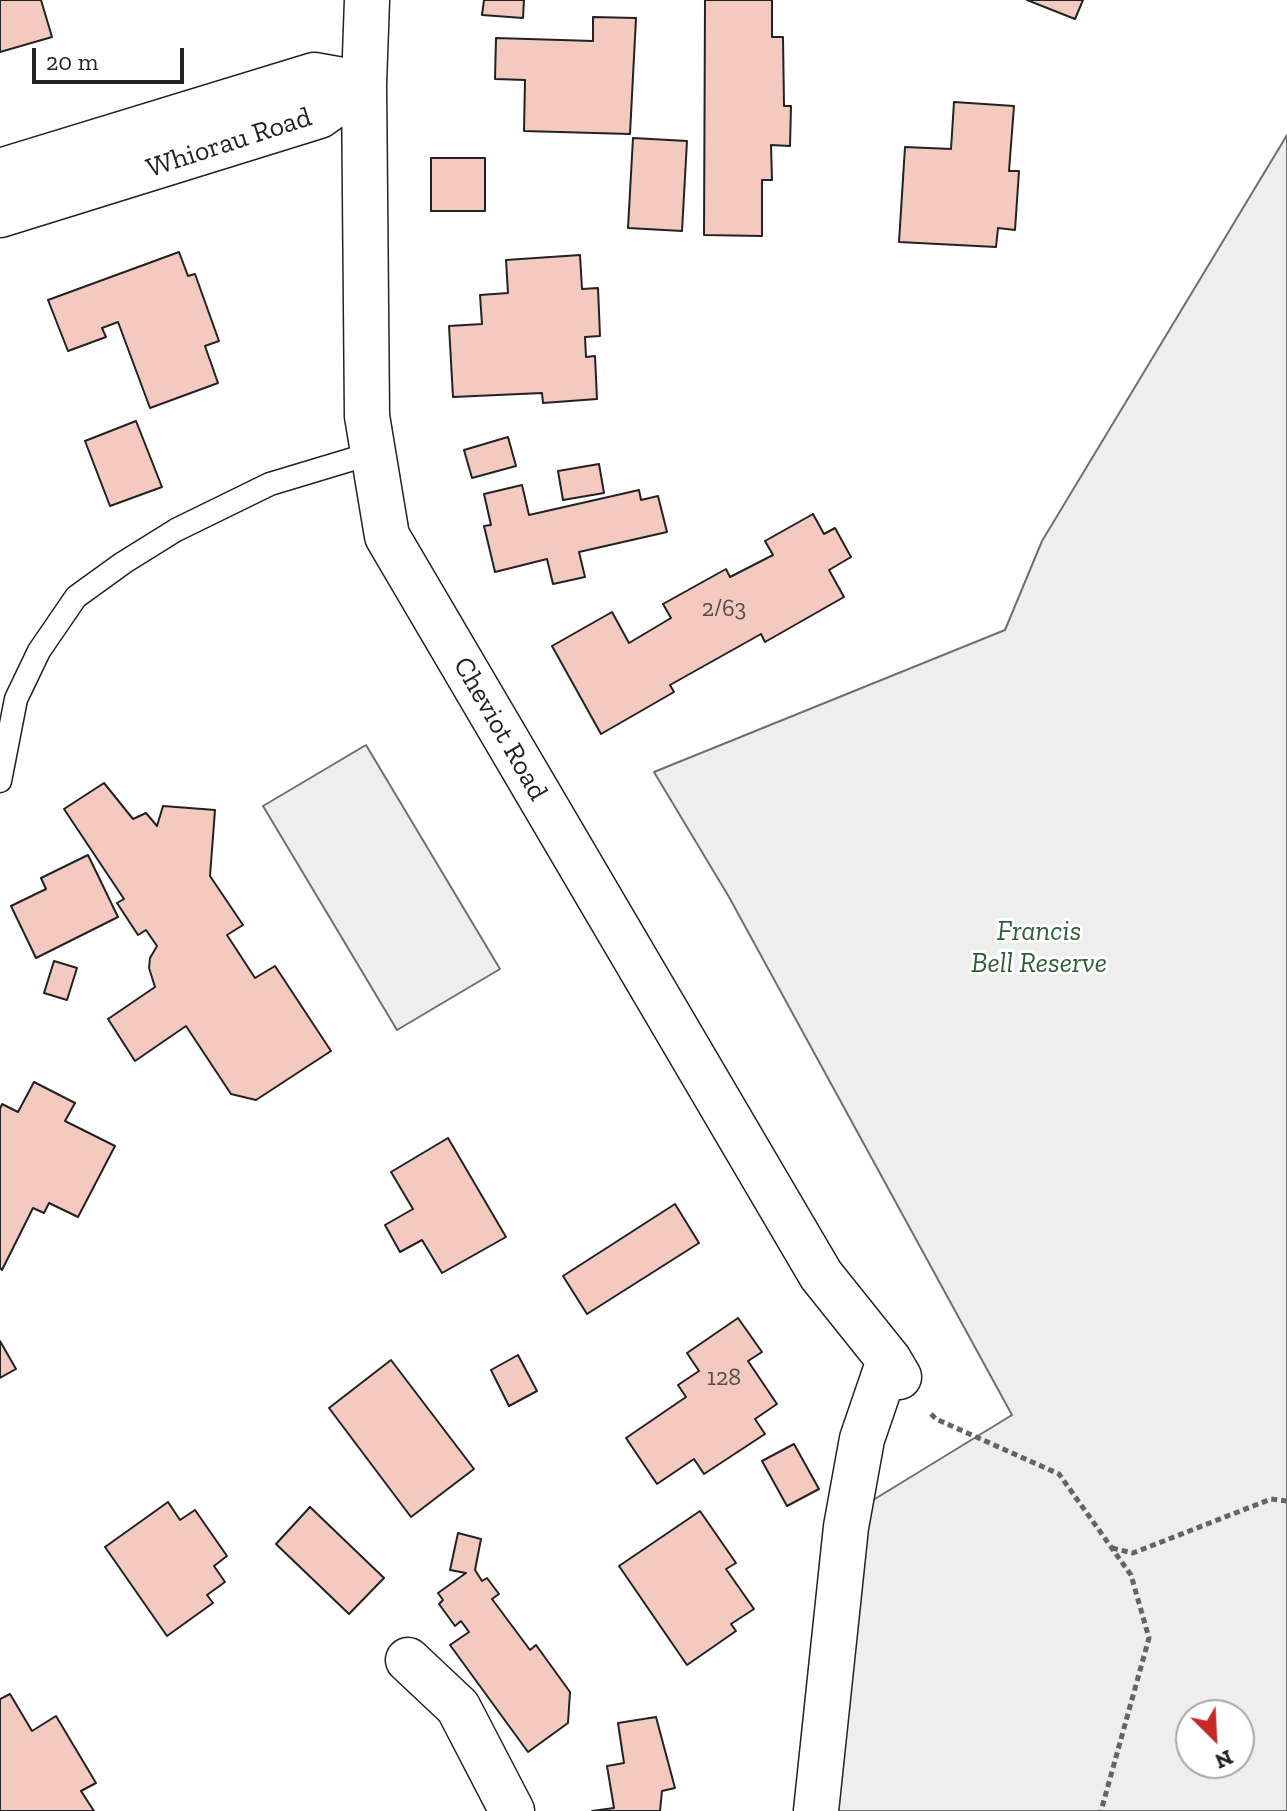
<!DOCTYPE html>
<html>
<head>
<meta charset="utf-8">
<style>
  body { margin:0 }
  #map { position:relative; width:1287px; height:1811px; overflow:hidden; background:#fff; font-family:"Zilla Slab",serif }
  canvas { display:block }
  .north { position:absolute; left:1175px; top:1699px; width:80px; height:80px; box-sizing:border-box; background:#fff; border:2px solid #a7a7a7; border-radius:50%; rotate:156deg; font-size:22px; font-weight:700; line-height:32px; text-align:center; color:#222 }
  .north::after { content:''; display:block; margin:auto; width:28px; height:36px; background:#c62828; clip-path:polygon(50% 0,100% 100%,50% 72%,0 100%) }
  .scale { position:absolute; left:32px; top:48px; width:152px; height:36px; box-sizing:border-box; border:4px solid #222; border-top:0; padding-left:10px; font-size:24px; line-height:28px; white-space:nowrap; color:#222; -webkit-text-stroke:6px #fff; paint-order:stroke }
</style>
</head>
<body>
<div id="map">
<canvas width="1287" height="1811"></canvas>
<div class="north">N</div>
<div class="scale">20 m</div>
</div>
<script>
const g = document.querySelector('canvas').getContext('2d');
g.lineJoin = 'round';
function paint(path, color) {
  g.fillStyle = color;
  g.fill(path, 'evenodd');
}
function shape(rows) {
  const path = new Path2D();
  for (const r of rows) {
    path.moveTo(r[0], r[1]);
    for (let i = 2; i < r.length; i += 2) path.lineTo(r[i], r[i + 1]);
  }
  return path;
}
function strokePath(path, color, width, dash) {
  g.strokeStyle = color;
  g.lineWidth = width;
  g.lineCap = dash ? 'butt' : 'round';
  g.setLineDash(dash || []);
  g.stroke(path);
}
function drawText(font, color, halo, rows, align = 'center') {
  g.font = font + ' "Zilla Slab",serif';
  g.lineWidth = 6;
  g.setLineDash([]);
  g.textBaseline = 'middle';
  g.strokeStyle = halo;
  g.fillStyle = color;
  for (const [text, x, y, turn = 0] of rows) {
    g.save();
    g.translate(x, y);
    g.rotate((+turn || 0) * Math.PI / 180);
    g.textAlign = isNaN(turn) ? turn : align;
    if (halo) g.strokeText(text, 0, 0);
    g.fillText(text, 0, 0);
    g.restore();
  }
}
const green = shape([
  [1287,135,1287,1811,811,1811,847,1516,1012,1415,729,897,654,772,1005,630,1042,541,1287,135],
  [1191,1715,1239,1715,1239,1763,1191,1763,1191,1715],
  [366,745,500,969,397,1030,263,806,366,745]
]);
paint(green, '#eee');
strokePath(green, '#6f6f6f', 2);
const building = shape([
  [0,0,41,0,52,37,0,52,0,0],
  [484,0,524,0,523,18,482,15,484,0],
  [705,0,772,0,772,37,783,37,784,106,791,106,790,146,771,145,772,180,762,180,762,236,704,235,705,0],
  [1027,0,1083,0,1075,19,1027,0],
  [593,17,636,18,630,134,524,131,525,80,495,79,496,38,593,41,593,17],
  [954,102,1014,106,1009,171,1019,171,1015,230,998,228,996,247,899,242,905,147,951,149,954,102],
  [633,138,687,141,682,231,628,228,633,138],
  [431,158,485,158,485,211,431,211,431,158],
  [179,252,188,276,195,274,219,341,205,346,218,383,150,408,118,322,102,328,106,337,68,351,48,300,179,252],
  [580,255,582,289,598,288,600,336,585,337,586,357,595,356,597,399,543,403,542,393,453,397,449,326,482,324,480,295,508,293,506,260,580,255],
  [136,421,162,487,110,506,85,441,136,421],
  [508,437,516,466,472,478,464,450,508,437],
  [599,464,604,493,563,500,558,471,599,464],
  [522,485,529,515,639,490,641,500,658,496,667,532,579,552,585,577,553,584,547,559,495,572,484,526,491,525,484,494,522,485],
  [813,514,824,534,835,528,851,557,829,570,844,597,765,642,761,634,670,685,674,692,601,734,552,646,612,612,629,643,671,618,663,604,726,569,730,577,773,555,765,541,813,514],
  [104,783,133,819,146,813,157,826,163,806,215,810,210,876,243,925,227,935,255,978,275,966,331,1051,256,1100,231,1094,186,1026,135,1061,108,1019,155,987,149,968,150,958,157,946,146,930,138,935,117,903,124,899,64,809,104,783],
  [88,855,118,917,36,958,11,906,46,889,41,878,88,855],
  [54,961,77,968,67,1000,44,993,54,961],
  [34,1082,75,1103,65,1121,115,1146,78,1217,49,1203,44,1213,33,1208,2,1270,0,1268,0,1109,2,1104,18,1112,34,1082],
  [448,1138,506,1237,442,1273,422,1240,400,1252,385,1225,413,1209,391,1172,448,1138],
  [675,1204,699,1243,587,1314,563,1276,675,1204],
  [738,1318,762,1352,748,1361,777,1404,755,1419,765,1434,704,1474,694,1459,657,1484,626,1438,686,1397,678,1385,699,1371,687,1353,738,1318],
  [0,1341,16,1369,0,1378,0,1341],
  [518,1355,537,1391,509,1406,491,1370,518,1355],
  [391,1360,474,1469,411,1517,329,1408,391,1360],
  [794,1444,819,1489,787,1506,762,1461,794,1444],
  [168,1502,180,1520,195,1510,227,1556,214,1566,225,1582,207,1595,213,1603,167,1636,105,1547,168,1502],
  [310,1507,384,1578,349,1614,276,1544,310,1507],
  [700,1511,736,1563,726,1569,754,1609,731,1624,736,1631,687,1665,619,1566,700,1511],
  [458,1533,481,1539,475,1570,482,1581,487,1578,499,1594,492,1599,530,1650,536,1645,570,1692,568,1723,528,1752,450,1645,469,1632,461,1621,455,1626,439,1604,443,1600,438,1593,466,1573,450,1570,458,1533],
  [10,1694,32,1731,56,1716,96,1783,81,1791,94,1811,0,1811,0,1699,10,1694],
  [656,1717,675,1788,662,1791,660,1811,592,1811,614,1808,607,1766,624,1763,618,1723,656,1717]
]);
paint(building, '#f3c9c0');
strokePath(building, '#222', 2);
const service = shape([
  [0,781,16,699,39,651,76,597,123,563,176,530,270,484,373,453]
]);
const minor = shape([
  [367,0,364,84,367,416,387,536,821,1275,889,1360,899,1377],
  [0,171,314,75,364,84],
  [0,215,319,116,364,84],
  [408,1660,458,1707,512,1811],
  [816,1811,846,1527,862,1439,889,1360]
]);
strokePath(service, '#222', 25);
strokePath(minor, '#222', 47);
strokePath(shape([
  [931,1414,936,1419,1059,1474,1131,1575,1149,1638,1101,1811],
  [1112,1548,1133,1553,1271,1499,1287,1501]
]), '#646464', 5, [6, 4]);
strokePath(service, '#fff', 22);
strokePath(minor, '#fff', 44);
drawText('24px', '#564c4a', null, [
  ["2/63",724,609],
  ["128",724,1378]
]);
drawText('28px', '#222', '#fff', [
  ["Whiorau Road",229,143,-18],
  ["Cheviot Road",500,729,60]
]);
drawText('italic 28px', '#2f5e38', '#fff', [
  ["Francis",1039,932],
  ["Bell Reserve",1039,964]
]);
</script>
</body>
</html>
